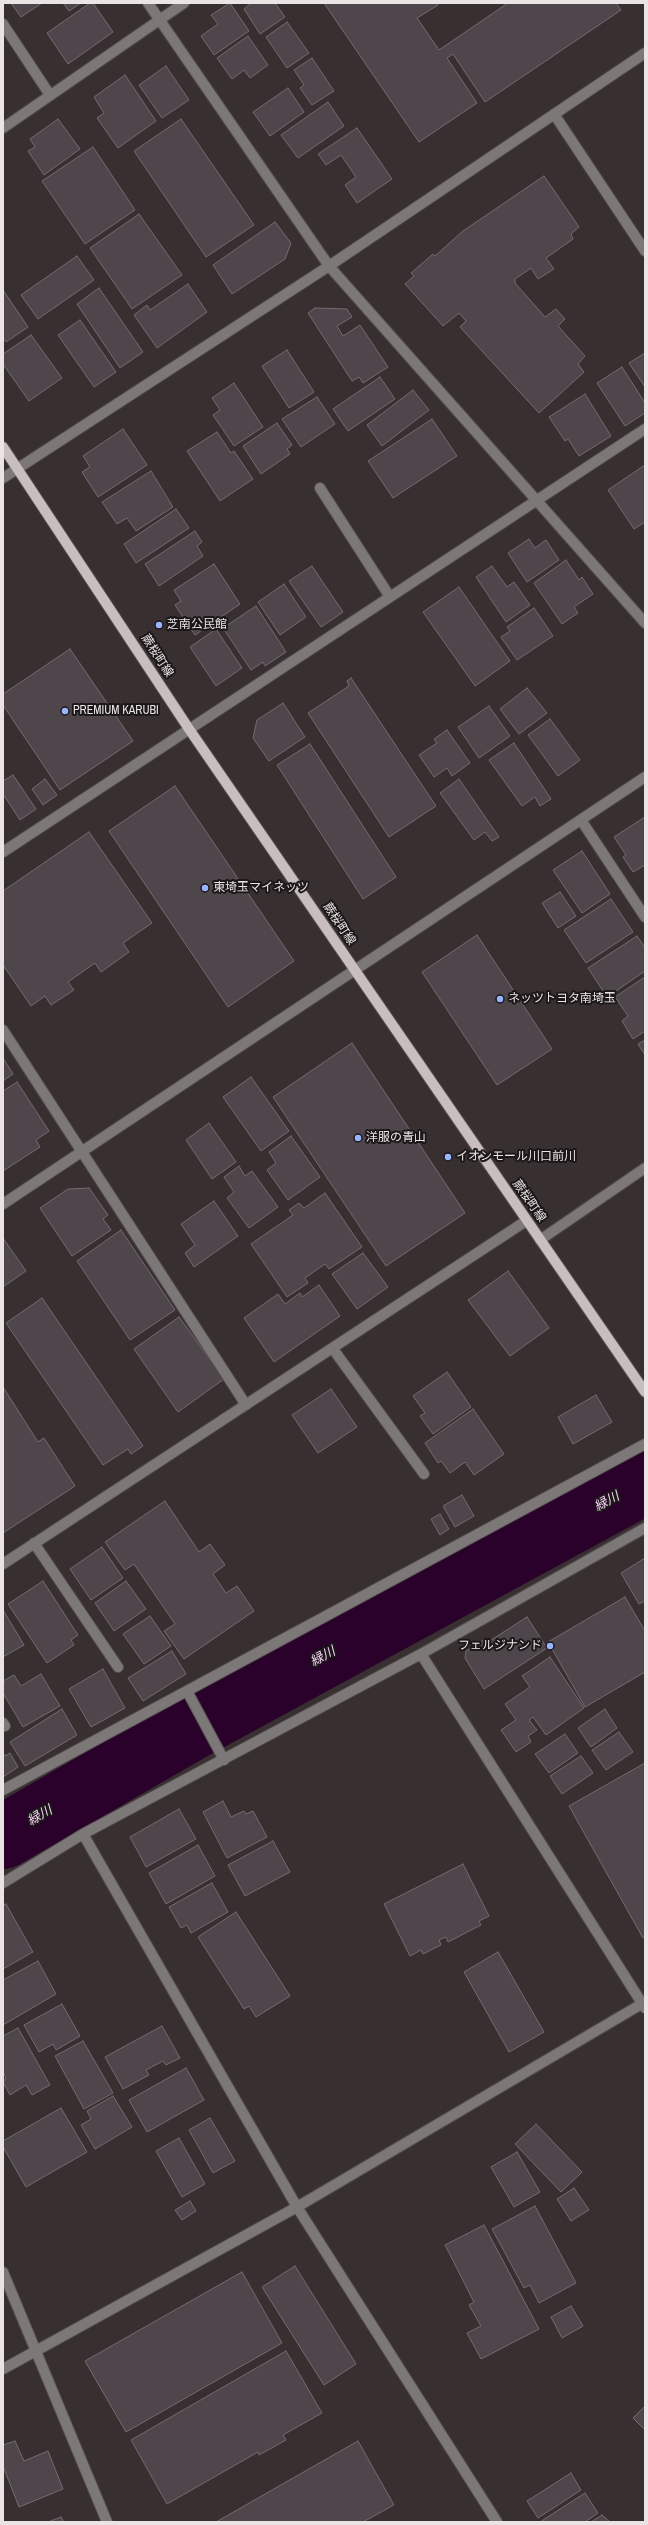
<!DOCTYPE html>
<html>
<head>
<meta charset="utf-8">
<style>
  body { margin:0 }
  #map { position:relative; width:648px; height:2525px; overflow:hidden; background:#382f31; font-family:"Archivo Narrow",sans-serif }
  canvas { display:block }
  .frame { position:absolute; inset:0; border:4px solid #eae4e5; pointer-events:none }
</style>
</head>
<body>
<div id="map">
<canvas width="648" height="2525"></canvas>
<div class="frame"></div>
</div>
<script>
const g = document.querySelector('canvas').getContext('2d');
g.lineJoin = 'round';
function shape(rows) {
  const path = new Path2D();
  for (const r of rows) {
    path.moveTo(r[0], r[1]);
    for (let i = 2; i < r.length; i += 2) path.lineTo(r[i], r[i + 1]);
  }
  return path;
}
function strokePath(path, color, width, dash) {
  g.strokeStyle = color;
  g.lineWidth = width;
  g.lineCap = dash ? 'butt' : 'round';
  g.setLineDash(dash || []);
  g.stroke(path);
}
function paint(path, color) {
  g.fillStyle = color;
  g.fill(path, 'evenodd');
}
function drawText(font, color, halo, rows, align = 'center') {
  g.font = font + ' "Archivo Narrow","Noto Sans JP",sans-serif';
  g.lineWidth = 4;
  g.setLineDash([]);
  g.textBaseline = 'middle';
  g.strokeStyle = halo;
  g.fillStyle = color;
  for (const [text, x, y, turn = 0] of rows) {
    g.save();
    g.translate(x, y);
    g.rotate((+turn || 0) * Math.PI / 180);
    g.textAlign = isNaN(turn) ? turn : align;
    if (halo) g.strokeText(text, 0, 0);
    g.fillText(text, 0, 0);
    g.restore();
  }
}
strokePath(shape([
  [3,1837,187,1731,645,1482]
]), '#29012b', 64);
const building = shape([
  [11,3,42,3,21,17,11,3],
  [63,3,81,3,69,11,63,3],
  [90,3,93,3,113,32,68,64,47,33,90,3],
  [230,3,249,31,214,55,201,36,218,24,211,15,230,3],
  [251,3,275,3,285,17,260,34,244,9,251,3],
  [324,3,437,3,438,5,417,18,439,50,508,3,616,3,621,10,485,102,453,54,447,58,477,103,419,142,324,3],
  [287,22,309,53,287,68,266,37,287,22],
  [248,36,268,65,250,78,244,70,232,79,217,58,248,36],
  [312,58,334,91,312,105,300,88,304,85,294,70,312,58],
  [166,66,189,100,162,118,139,85,166,66],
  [125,75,156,121,118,148,97,118,104,113,94,97,125,75],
  [288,88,304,112,270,136,253,112,288,88],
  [328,102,344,126,298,158,281,135,328,102],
  [58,119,80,149,44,175,28,151,35,147,30,139,58,119],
  [181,119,254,225,206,257,134,151,181,119],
  [357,128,392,179,357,203,345,185,356,177,341,155,326,165,318,154,357,128],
  [93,147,135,210,85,244,42,181,93,147],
  [544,176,579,227,571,234,573,239,546,258,554,269,538,279,531,268,515,279,515,283,545,317,556,309,565,319,558,326,585,356,578,364,584,372,539,413,460,327,466,321,459,313,443,326,405,284,414,276,411,273,433,254,435,256,463,231,544,176],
  [139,214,182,275,132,309,90,248,139,214],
  [275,222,291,243,285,259,232,294,213,265,275,222],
  [77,256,94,280,38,319,21,295,77,256],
  [188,284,207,312,157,348,134,315,147,305,150,310,188,284],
  [99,288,143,352,120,368,77,304,99,288],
  [3,290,28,327,6,342,3,338,3,290],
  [315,308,347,309,352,317,337,326,343,336,360,325,388,367,363,383,359,377,352,381,308,313,315,308],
  [80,320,116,372,94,387,58,335,80,320],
  [31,335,62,378,29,401,3,364,3,354,31,335],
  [287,350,314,392,289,408,262,366,287,350],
  [645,353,645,387,629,363,645,353],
  [622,367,645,403,645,413,625,426,597,383,622,367],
  [380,377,395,399,348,431,333,409,380,377],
  [234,383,263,427,234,446,213,415,220,410,212,398,234,383],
  [413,390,429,410,382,446,367,425,413,390],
  [585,394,611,436,579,456,568,439,565,441,549,417,585,394],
  [317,397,335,424,301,447,282,419,317,397],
  [432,419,457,456,393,498,368,461,432,419],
  [277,423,292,445,287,449,290,454,261,474,243,446,277,423],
  [123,429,147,465,98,497,82,472,90,467,83,456,123,429],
  [217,432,231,453,234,451,253,479,220,501,187,451,217,432],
  [645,465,645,522,634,529,608,490,645,465],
  [151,471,173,507,136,531,127,518,117,524,102,502,151,471],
  [176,509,189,528,136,563,124,544,176,509],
  [195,531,202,542,197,546,203,556,159,586,145,564,195,531],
  [529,539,535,548,546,540,559,560,527,582,508,553,529,539],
  [566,560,579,580,582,577,593,594,574,607,578,613,562,624,534,583,566,560],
  [214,564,240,604,195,635,175,605,181,601,174,590,214,564],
  [312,566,343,612,321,627,289,581,312,566],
  [492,566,507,587,514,582,530,605,506,622,476,577,492,566],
  [284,584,306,617,280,635,258,602,284,584],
  [459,587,510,661,475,686,423,612,459,587],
  [256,606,286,652,265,666,263,662,251,670,223,628,256,606],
  [534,608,553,636,517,660,501,637,510,631,507,627,534,608],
  [216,629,242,668,216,686,190,647,216,629],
  [70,649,133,741,60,790,3,705,3,694,70,649],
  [351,678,436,806,389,837,308,713,349,686,347,681,351,678],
  [527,688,547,713,519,734,500,709,527,688],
  [283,703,305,737,269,761,253,738,257,720,283,703],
  [489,706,510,736,479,758,458,727,489,706],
  [550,719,580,760,558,776,528,735,550,719],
  [447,730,470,763,452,776,447,768,434,777,419,755,437,743,434,739,447,730],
  [514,743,551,799,540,806,535,797,522,806,489,760,514,743],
  [310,744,396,877,363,899,277,765,310,744],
  [13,775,36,809,20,820,3,794,3,781,13,775],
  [45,779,57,795,43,805,32,789,45,779],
  [459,779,499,837,492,841,485,832,474,840,440,793,459,779],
  [175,786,294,961,228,1007,109,831,175,786],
  [645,817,645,865,633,872,623,857,626,855,614,837,645,817],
  [89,832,152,923,123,943,129,952,101,972,95,963,68,982,74,990,51,1005,45,996,31,1006,3,965,3,891,89,832],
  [582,851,610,894,582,913,553,870,582,851],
  [560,892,576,916,558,928,542,903,560,892],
  [611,899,633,932,586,963,564,930,611,899],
  [477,935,552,1049,497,1085,422,972,477,935],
  [637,936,645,948,645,971,607,997,588,968,637,936],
  [645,977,645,1031,633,1039,622,1021,628,1016,615,997,645,977],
  [645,1040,645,1055,638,1044,645,1040],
  [352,1043,465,1213,386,1266,273,1097,352,1043],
  [3,1058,13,1074,3,1081,3,1058],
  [251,1077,289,1131,261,1151,223,1097,251,1077],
  [17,1082,49,1131,36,1140,40,1147,3,1171,3,1091,17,1082],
  [209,1123,236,1162,212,1179,186,1140,209,1123],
  [291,1136,320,1177,288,1200,267,1170,276,1163,269,1152,291,1136],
  [239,1166,245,1176,252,1171,278,1207,249,1228,227,1198,234,1192,224,1177,239,1166],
  [89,1188,108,1215,103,1219,111,1230,72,1256,40,1208,68,1189,89,1188],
  [325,1193,362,1247,329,1269,325,1264,305,1278,308,1283,287,1297,251,1244,293,1215,289,1210,299,1203,304,1208,325,1193],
  [214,1201,238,1236,194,1267,185,1253,195,1245,181,1224,214,1201],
  [121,1230,175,1310,130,1340,77,1261,121,1230],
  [3,1238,26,1271,3,1287,3,1238],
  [363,1253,388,1287,357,1309,332,1274,363,1253],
  [508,1271,549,1328,510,1356,468,1300,508,1271],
  [319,1285,340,1316,274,1362,244,1318,278,1294,285,1304,300,1293,302,1297,319,1285],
  [42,1298,143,1446,131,1454,128,1449,103,1465,6,1323,42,1298],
  [179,1317,224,1379,178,1412,134,1349,179,1317],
  [447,1372,471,1407,433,1434,420,1416,425,1413,413,1396,447,1372],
  [3,1387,38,1442,44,1438,75,1486,3,1533,3,1387],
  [331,1389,357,1427,318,1453,292,1415,331,1389],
  [596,1395,612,1422,573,1444,558,1417,596,1395],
  [473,1409,504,1454,474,1475,465,1462,450,1473,441,1461,438,1463,425,1443,473,1409],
  [462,1495,474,1516,455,1527,443,1506,462,1495],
  [165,1501,199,1552,210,1544,225,1565,213,1574,226,1593,237,1586,254,1611,184,1659,164,1631,175,1624,134,1564,125,1570,105,1542,165,1501],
  [440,1514,449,1529,440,1535,431,1519,440,1514],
  [102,1547,123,1578,91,1600,70,1569,102,1547],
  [645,1558,645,1601,639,1604,621,1573,645,1558],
  [43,1581,78,1635,71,1640,74,1645,47,1663,8,1604,43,1581],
  [126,1581,146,1609,114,1631,95,1603,126,1581],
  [625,1597,645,1631,645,1672,585,1707,548,1642,625,1597],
  [3,1610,24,1645,3,1657,3,1610],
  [150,1616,171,1646,144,1664,123,1634,150,1616],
  [527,1617,547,1648,484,1689,465,1658,466,1651,485,1639,488,1642,527,1617],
  [172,1651,186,1674,143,1701,128,1678,172,1651],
  [550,1657,584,1708,546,1735,533,1717,529,1720,537,1730,528,1736,531,1742,516,1752,501,1730,516,1720,505,1704,530,1687,522,1676,550,1657],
  [103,1669,125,1708,91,1727,69,1689,103,1669],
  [41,1674,60,1706,23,1727,3,1693,3,1681,14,1675,21,1686,41,1674],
  [62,1709,77,1735,25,1766,10,1742,62,1709],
  [605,1709,617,1728,591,1747,578,1728,605,1709],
  [619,1732,633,1752,606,1770,592,1750,619,1732],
  [565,1734,578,1753,549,1773,535,1754,565,1734],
  [3,1753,5,1756,10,1753,18,1767,3,1777,3,1753],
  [581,1756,593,1773,562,1794,550,1776,581,1756],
  [645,1763,645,1937,643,1938,569,1806,645,1763],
  [223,1801,231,1817,244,1811,246,1814,253,1811,267,1837,227,1858,203,1812,223,1801],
  [179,1809,196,1839,146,1867,130,1837,179,1809],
  [273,1841,290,1872,245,1896,228,1865,273,1841],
  [198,1845,215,1876,166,1904,149,1873,198,1845],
  [463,1864,489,1916,479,1921,481,1925,448,1942,446,1937,439,1940,441,1945,423,1954,421,1950,410,1956,384,1904,463,1864],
  [212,1883,228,1912,191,1933,187,1925,181,1928,169,1907,212,1883],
  [6,1904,33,1952,3,1969,3,1905,6,1904],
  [236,1912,290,1996,256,2017,249,2006,244,2009,198,1937,236,1912],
  [498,1952,544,2032,509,2052,464,1972,498,1952],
  [38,1961,56,1994,3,2025,3,1980,38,1961],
  [62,2004,80,2036,56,2050,53,2044,39,2052,24,2025,62,2004],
  [162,2026,180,2058,166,2065,163,2061,146,2070,149,2075,123,2089,105,2057,162,2026],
  [18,2028,50,2085,32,2095,26,2085,10,2095,3,2082,6,2078,3,2072,3,2036,18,2028],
  [83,2041,113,2093,84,2109,55,2056,83,2041],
  [186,2068,204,2100,147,2132,129,2100,186,2068],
  [113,2096,132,2127,95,2149,81,2125,91,2119,87,2111,113,2096],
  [61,2108,87,2152,26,2187,3,2147,3,2141,61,2108],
  [210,2118,235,2161,213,2173,189,2130,210,2118],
  [536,2124,582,2172,561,2192,515,2144,536,2124],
  [179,2138,205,2184,182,2197,156,2151,179,2138],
  [517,2152,540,2192,514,2207,491,2167,517,2152],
  [574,2188,589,2210,571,2221,557,2199,574,2188],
  [190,2201,196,2211,182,2220,175,2210,190,2201],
  [535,2206,576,2283,539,2303,530,2285,524,2288,492,2229,535,2206],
  [484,2225,539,2329,481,2359,467,2333,481,2326,469,2305,474,2302,445,2245,484,2225],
  [295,2266,356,2364,324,2385,262,2287,295,2266],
  [242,2272,282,2343,126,2432,85,2361,242,2272],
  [571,2306,583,2326,562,2338,551,2317,571,2306],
  [286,2351,322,2413,283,2435,286,2440,259,2455,258,2452,167,2504,131,2440,286,2351],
  [645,2406,645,2430,633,2418,645,2406],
  [15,2441,24,2461,48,2451,63,2489,19,2507,3,2466,3,2445,15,2441],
  [358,2441,394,2505,363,2522,216,2522,358,2441],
  [571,2473,581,2490,538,2518,527,2501,571,2473],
  [585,2493,598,2513,585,2522,540,2522,585,2493],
  [602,2515,610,2522,591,2522,602,2515],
  [61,2517,64,2522,48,2522,61,2517]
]);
paint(building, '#4e464a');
strokePath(building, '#746c70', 1);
const minor = shape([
  [148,3,329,266,645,623],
  [3,24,50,95],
  [554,114,645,251],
  [3,128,184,3],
  [3,478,329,266,645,53],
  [320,488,390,597],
  [581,820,645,917],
  [3,852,645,429],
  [3,1030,246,1405],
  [3,1204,645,777],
  [540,1240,645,1168],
  [333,1349,424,1474],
  [34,1543,118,1667],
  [3,1564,526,1221],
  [421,1654,645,2008],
  [187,1691,224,1760],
  [3,1723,5,1726],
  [3,1790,645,1444],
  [83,1834,297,2207,497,2522],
  [3,1883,83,1834,421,1654,645,1528],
  [3,2272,107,2522],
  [3,2369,297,2207,645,2002]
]);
const major = shape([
  [3,447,189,729,645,1392]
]);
strokePath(minor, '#544c4e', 12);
strokePath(major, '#544c4e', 12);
strokePath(minor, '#7d7878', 10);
strokePath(major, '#c8bebd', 10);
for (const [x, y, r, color] of [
  [159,625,4,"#99b5fd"],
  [65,711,4,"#99b5fd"],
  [205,888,4,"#99b5fd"],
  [500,999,4,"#99b5fd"],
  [358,1138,4,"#99b5fd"],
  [448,1157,4,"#99b5fd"],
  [550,1646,4,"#99b5fd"]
]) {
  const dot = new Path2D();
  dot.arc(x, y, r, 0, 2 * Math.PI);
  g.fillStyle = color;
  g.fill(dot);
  strokePath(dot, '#1c1819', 1.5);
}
drawText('12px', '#eae4e5', '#1c1819', [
  ["芝南公民館",167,625],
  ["PREMIUM KARUBI",73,711],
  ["東埼玉マイネッツ",213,888],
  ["ネッツトヨタ南埼玉",508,999],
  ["洋服の青山",366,1138],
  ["イオンモール川口前川",456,1157],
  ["フェルジナンド",542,1646,"right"]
], 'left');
drawText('12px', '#eae4e5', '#1c1819', [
  ["蕨桜町線",157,656,57],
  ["蕨桜町線",339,924,56],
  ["蕨桜町線",529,1201,55]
]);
drawText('italic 13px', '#fed4fe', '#1c1819', [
  ["緑川",607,1502,-29],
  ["緑川",323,1657,-29],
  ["緑川",40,1816,-30]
]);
</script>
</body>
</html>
